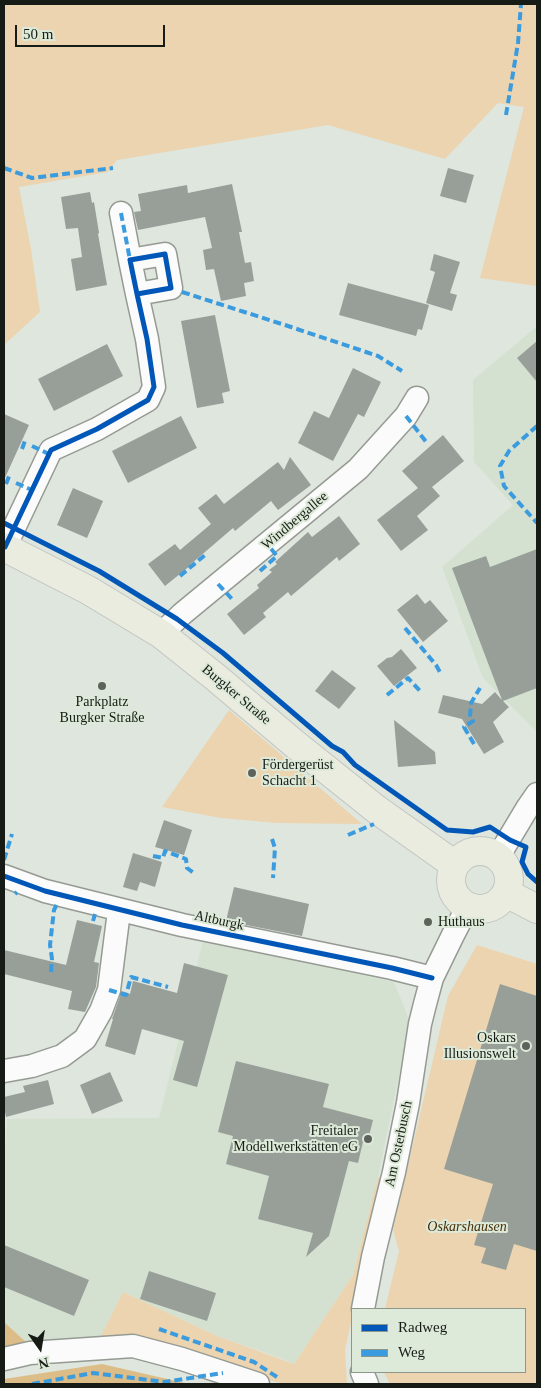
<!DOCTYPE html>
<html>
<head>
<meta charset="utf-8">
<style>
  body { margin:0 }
  #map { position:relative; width:541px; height:1388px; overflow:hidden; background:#dfe6dd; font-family:Georgia,serif }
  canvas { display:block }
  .frame { position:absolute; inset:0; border:5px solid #171b15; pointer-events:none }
  .legend { position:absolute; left:351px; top:1308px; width:175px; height:65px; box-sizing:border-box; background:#deead9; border:1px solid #8e978b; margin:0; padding:6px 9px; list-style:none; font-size:15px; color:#171b15 }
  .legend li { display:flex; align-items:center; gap:10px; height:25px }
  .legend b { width:25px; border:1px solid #8e978b }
  .north { position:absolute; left:15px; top:1323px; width:50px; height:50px; -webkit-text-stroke:4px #deead9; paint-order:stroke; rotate:167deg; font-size:14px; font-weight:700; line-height:20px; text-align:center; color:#171b15 }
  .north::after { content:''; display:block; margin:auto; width:18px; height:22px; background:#171b15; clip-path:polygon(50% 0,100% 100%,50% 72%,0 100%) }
  .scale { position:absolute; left:15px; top:25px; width:150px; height:22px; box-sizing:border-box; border:2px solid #171b15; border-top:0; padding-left:6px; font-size:15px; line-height:18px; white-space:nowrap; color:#171b15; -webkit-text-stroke:4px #deead9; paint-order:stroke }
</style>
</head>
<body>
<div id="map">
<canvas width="541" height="1388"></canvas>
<div class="frame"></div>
<ul class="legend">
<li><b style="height:6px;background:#0057b8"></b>Radweg</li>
<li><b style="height:6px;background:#3b9bdf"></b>Weg</li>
</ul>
<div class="north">N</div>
<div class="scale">50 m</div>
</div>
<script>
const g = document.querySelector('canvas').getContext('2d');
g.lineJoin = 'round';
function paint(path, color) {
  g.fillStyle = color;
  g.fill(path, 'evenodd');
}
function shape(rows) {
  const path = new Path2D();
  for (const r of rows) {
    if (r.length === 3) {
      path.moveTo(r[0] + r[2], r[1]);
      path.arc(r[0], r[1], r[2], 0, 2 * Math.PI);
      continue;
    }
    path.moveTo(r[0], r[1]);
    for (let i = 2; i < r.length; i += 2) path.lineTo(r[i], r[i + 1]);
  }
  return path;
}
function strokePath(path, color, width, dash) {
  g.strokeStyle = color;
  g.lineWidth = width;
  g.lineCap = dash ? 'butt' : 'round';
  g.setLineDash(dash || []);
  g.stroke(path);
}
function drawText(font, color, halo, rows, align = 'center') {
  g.font = font + ' Georgia,serif';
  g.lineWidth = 4;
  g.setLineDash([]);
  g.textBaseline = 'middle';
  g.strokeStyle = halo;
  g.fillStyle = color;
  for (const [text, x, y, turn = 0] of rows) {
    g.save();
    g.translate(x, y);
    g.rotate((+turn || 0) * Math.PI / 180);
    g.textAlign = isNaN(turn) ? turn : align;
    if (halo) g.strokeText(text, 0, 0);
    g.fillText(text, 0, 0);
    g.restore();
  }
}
paint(shape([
  [537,326,537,732,483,678,442,567,513,505,474,462,473,380],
  [203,941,394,982,410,1022,378,1177,353,1275,294,1364,281,1358,217,1336,123,1292,100,1338,27,1343,4,1322,4,1167,7,1119,159,1118]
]), '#d5e1d0');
paint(shape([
  [4,4,537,4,537,286,480,278,524,107,498,103,445,159,328,125,117,160,108,172,19,187,31,249,40,312,4,345],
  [229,710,362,824,277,823,221,818,162,807],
  [477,945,537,964,537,1384,390,1384,384,1372,525,1372,525,1309,385,1309,399,1251,393,1229,448,996],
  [378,1177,383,1178,352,1309,352,1317,345,1350,347,1384,283,1384,200,1359,100,1338,123,1292,217,1336,294,1364,353,1275]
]), '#ebd4af');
paint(shape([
  [4,1322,27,1343,4,1347],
  [102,1364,189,1384,4,1384,4,1379]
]), '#dcbd88');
paint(shape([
  [448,168,474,175,466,203,440,196],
  [232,184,242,232,239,232,245,263,251,262,254,281,244,283,246,296,221,301,214,269,206,270,203,250,212,248,205,217,138,230,134,212,141,211,138,194,187,185,188,193],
  [90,192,92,203,94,202,99,233,98,234,107,285,76,291,71,259,82,257,78,228,66,229,61,197],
  [434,254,460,262,450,293,457,295,452,311,426,303,435,272,430,270],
  [348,283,429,305,422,330,418,329,416,336,339,315],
  [215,315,230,391,222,393,224,403,197,408,181,321],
  [537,341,537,382,517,358],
  [107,344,123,376,54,411,38,379],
  [353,368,381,382,364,417,358,414,333,461,298,443,314,411,329,418],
  [4,414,29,425,4,480],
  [181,416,197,448,128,483,112,451],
  [443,435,464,461,432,487,440,496,417,516,428,530,401,551,377,520,418,488,402,471],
  [290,457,311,485,278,510,271,501,235,531,233,528,191,564,191,565,165,586,148,564,175,544,180,550,211,524,198,508,216,494,224,504,278,462,284,470],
  [73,488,103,501,87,538,57,525],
  [339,516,360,544,339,561,337,557,291,596,288,592,263,613,266,617,244,635,227,614,259,588,257,585,272,572,269,570,277,564,275,562,308,532,312,537],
  [537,549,537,688,503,701,509,707,493,722,504,742,484,754,462,719,438,713,443,695,482,704,495,692,502,700,452,568,486,556,490,567],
  [417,594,425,604,430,600,448,621,423,642,397,610],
  [401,649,417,668,394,686,377,666,387,658,392,657],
  [332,670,356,688,339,709,315,691],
  [394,720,435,752,436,764,398,767],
  [164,820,192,830,184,855,155,847],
  [133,853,162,862,155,887,140,882,137,891,123,887],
  [234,887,309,904,302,936,226,921],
  [77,920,102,926,94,962,99,963,96,987,85,1012,68,1009,72,991,4,974,4,950,66,965],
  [184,963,228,975,197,1087,173,1080,184,1041,142,1029,135,1055,105,1046,113,1019,112,1019,122,991,130,994,133,981,177,993],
  [500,984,537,996,537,1251,514,1244,506,1270,481,1263,486,1248,474,1245,493,1184,444,1169],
  [236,1061,329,1084,323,1107,373,1120,367,1144,363,1142,358,1163,349,1161,329,1236,306,1257,313,1233,258,1219,269,1176,226,1164,233,1136,218,1132],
  [110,1072,123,1101,92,1114,80,1085],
  [48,1080,54,1104,6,1117,4,1107,4,1097,25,1092,23,1086],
  [4,1245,89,1280,74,1316,4,1287],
  [149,1271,216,1293,207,1321,140,1299]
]), '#989f99');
const minor = shape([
  [121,213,130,260],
  [5,547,51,450,97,429,148,400,154,387,147,339,137,294,130,260,165,254,171,288,137,294],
  [161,634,182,614,358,469,406,416,417,398],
  [498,857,528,807,537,794],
  [4,876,45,891,182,925,392,968,432,978],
  [4,1071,32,1066,62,1056,85,1039,101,1011,109,990,118,919,121,910],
  [363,1309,373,1257,394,1172,408,1103,420,1024,425,1004,432,978,453,935,468,906],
  [4,1359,30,1353,133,1346,182,1359,258,1384],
  [362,1372,367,1384]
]);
const major = shape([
  [4,547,88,590,161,634,214,676,296,745,376,809,455,865],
  [480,880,29],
  [506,893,537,909]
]);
strokePath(minor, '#959a93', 25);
strokePath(major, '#c1c4c0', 30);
strokePath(minor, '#fafbfa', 22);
strokePath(major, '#ebece0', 28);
strokePath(shape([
  [506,115,518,43,521,4],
  [4,168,32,178,113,168],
  [121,213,130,260],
  [182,292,285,325,378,356,402,371],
  [406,416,427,443],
  [537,426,509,451,500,466,504,486,537,523],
  [32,446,49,454],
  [22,449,26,438],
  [16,483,32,490],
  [6,484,10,474],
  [260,571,277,556,267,544],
  [180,576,205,555],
  [218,584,233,600],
  [405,628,436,665,441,674],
  [387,695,408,678,420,691],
  [474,744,464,727,473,721,470,717,471,703,480,688],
  [348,835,374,824],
  [272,839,275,848,273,878],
  [153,856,163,858,165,851,186,859,187,868,195,874],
  [4,860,12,834],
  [15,894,17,892],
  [93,921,95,914],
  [51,972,52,959,50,945,54,910,57,904],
  [109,990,126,995,131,977,168,987],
  [159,1329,254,1362,277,1377],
  [32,1384,93,1373,164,1382,223,1373]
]), '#3b9bdf', 4, [8, 4]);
strokePath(shape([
  [4,523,99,571,177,619,223,653,332,746,343,752,355,765,447,830,473,832,490,827,510,840,526,847,522,862,528,874,537,882],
  [5,547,51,450,97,429,148,400,154,387,147,339,137,294,130,260,165,254,171,288,137,294],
  [4,876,45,891,182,925,392,968,432,978]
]), '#0057b8', 5);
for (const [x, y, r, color] of [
  [102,686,5,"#5d625b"],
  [252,773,5,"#5d625b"],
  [428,922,5,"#5d625b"],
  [526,1046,5,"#5d625b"],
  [368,1139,5,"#5d625b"]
]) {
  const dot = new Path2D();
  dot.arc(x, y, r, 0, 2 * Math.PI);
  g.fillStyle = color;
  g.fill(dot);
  strokePath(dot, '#deead9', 2);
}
drawText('14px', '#171b15', '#deead9', [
  ["Windbergallee",295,521,-40],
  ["Burgker Straße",236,695,40],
  ["Altburgk",219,921,12],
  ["Am Osterbusch",399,1144,-78]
]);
drawText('14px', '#171b15', '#deead9', [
  ["Parkplatz",102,702,"center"],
  ["Burgker Straße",102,718,"center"],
  ["Fördergerüst",262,765],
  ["Schacht 1",262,781],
  ["Huthaus",438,922],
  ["Oskars",516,1038,"right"],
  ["Illusionswelt",516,1054,"right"],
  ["Freitaler",358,1131,"right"],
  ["Modellwerkstätten eG",358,1147,"right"]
], 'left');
drawText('italic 14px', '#462d06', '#deead9', [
  ["Oskarshausen",467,1227]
]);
</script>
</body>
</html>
